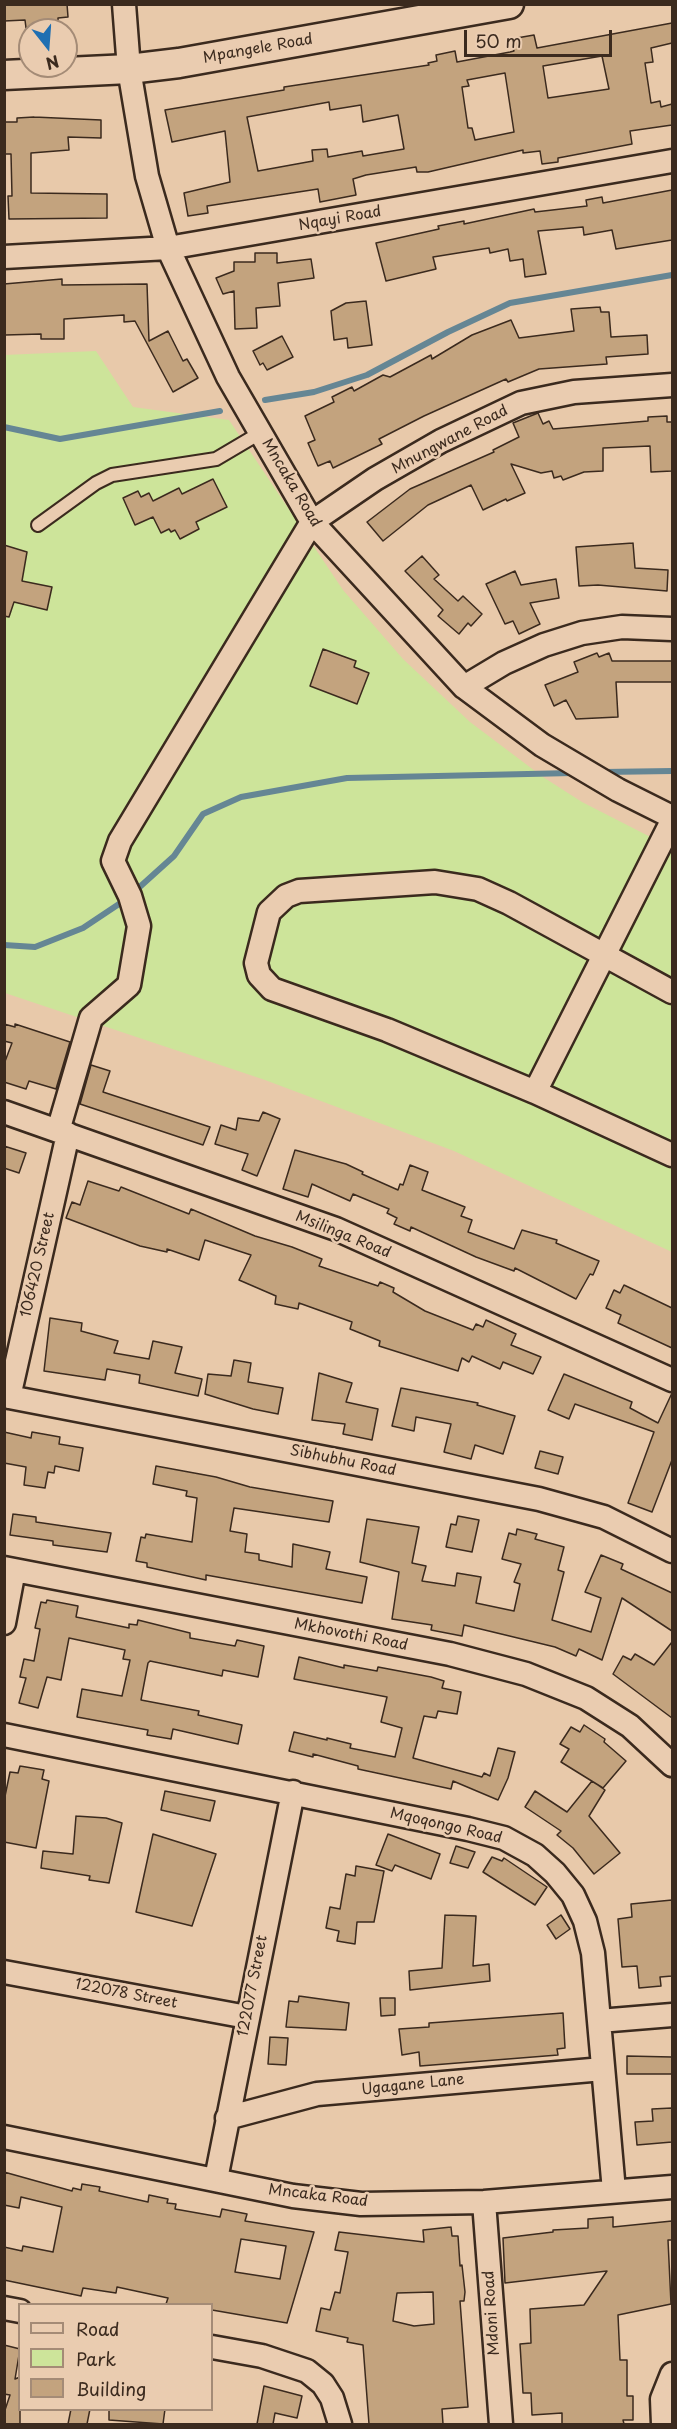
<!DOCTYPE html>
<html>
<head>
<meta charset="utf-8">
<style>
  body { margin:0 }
  #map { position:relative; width:677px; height:2429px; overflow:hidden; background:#e8c9aa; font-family:"Playpen Sans",sans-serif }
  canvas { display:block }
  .frame { position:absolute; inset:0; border:6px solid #3b2a1e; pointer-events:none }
  .legend { position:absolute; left:18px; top:2303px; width:195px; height:108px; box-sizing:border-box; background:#eaccb0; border:2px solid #a48b76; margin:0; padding:8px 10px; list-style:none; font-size:18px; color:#3b2a1e }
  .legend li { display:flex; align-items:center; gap:12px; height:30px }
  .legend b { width:30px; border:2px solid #a48b76 }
  .north { position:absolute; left:18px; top:18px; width:60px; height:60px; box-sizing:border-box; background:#eaccb0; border:2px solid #a48b76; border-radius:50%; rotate:163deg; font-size:16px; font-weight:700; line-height:24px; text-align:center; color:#3b2a1e }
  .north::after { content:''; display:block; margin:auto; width:21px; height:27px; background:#1f6fb2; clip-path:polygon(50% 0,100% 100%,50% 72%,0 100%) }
  .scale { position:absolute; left:464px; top:30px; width:148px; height:27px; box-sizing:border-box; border:3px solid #3b2a1e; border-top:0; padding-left:8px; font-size:18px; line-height:21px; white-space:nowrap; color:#3b2a1e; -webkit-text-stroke:4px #eaccb0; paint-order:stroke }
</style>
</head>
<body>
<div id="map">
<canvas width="677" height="2429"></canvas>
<div class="frame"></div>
<ul class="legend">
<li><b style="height:8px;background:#eaccb0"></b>Road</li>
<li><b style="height:16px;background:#cde49a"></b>Park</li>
<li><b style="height:16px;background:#c3a37e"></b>Building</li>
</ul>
<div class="north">N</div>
<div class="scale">50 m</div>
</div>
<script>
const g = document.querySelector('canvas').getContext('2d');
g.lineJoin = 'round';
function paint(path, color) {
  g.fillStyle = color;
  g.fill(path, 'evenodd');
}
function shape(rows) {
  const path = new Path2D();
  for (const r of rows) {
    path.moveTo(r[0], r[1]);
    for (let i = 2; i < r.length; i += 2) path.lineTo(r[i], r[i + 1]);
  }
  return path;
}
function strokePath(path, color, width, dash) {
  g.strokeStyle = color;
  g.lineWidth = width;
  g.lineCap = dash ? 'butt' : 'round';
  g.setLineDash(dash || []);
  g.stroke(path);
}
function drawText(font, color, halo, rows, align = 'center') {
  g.font = font + ' "Playpen Sans",sans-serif';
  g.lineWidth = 5;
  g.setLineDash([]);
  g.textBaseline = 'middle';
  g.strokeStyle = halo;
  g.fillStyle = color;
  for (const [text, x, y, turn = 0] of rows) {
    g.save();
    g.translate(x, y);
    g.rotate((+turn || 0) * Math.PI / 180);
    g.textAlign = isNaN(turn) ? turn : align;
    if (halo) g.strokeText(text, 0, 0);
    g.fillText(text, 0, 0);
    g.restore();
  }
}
paint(shape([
  [96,351,133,407,229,420,343,590,403,659,470,722,543,777,582,802,672,848,672,1252,454,1151,265,1080,5,993,4,355]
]), '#cde49a');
strokePath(shape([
  [265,400,314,392,367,375,448,332,510,303,672,275],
  [4,427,60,439,220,411],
  [604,772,672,771],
  [133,893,174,856,203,814,241,797,347,778,573,773],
  [4,945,35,947,83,928,125,900]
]), '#658694', 6);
const building = shape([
  [4,4,67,4,68,17,58,18,58,30,26,28,25,20,4,21,4,4],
  [672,23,672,43,651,48,653,62,645,63,651,103,660,101,661,107,672,104,672,125,630,131,632,144,558,158,558,162,542,164,540,151,523,153,523,150,428,172,417,172,416,167,366,175,353,179,356,195,320,202,318,189,207,206,208,213,188,216,184,193,230,182,225,131,172,142,165,110,284,90,284,87,429,65,428,63,437,61,436,55,455,51,457,62,510,52,514,51,511,39,534,35,537,48,672,23],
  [602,56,609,89,548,98,543,66,602,56],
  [505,73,514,132,475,140,472,128,468,128,462,87,469,86,467,80,505,73],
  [329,102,330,110,361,105,363,122,398,115,404,149,363,156,362,151,328,157,327,149,312,150,313,161,258,171,247,117,329,102],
  [34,117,101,120,101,138,68,137,69,150,31,153,31,193,107,194,107,218,9,219,8,196,12,196,11,154,4,154,5,122,17,122,17,118,34,117],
  [672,190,672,240,616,249,612,230,584,235,583,227,538,231,546,274,525,277,523,259,510,261,508,249,490,253,489,248,433,257,436,269,386,281,376,243,439,229,438,226,464,221,464,224,534,209,535,212,587,206,586,200,602,197,603,203,672,190],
  [255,253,277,253,277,263,311,259,314,278,278,283,280,306,256,308,257,328,235,329,234,291,223,294,216,278,234,271,234,262,255,262,255,253],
  [62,279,62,285,147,284,149,341,168,331,183,361,187,359,198,378,173,392,135,321,124,322,124,315,64,319,64,339,41,339,41,334,5,335,4,284,62,279],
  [366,301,372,345,348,348,347,338,334,340,331,311,346,303,366,301],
  [600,307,601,312,609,312,611,337,647,335,648,354,606,357,607,364,539,369,508,382,506,379,424,416,379,439,382,444,333,468,330,461,318,466,308,443,315,440,305,416,334,402,332,397,352,387,354,391,383,375,390,377,431,355,432,359,472,335,511,320,519,338,574,331,571,309,600,307],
  [282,336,293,357,267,370,263,363,260,365,253,351,282,336],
  [538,413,543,424,549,421,553,429,648,421,648,417,667,416,667,422,672,422,672,471,651,472,650,446,603,448,603,471,584,472,563,480,561,476,554,478,552,471,541,473,511,464,525,493,507,501,506,499,483,510,471,485,428,505,383,541,367,522,410,489,494,452,493,450,519,437,513,423,538,413],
  [213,479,227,507,196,522,199,529,180,539,175,530,171,532,169,529,161,533,153,517,135,525,123,498,138,491,141,497,149,493,153,501,179,488,182,494,213,479],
  [633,543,635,568,668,570,667,591,598,585,579,586,576,547,633,543],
  [4,545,27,552,22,581,52,587,47,610,14,602,9,617,4,616,4,545],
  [422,556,439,575,434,579,458,601,463,596,482,614,471,626,468,623,459,634,438,616,443,610,405,571,422,556],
  [515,571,521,585,556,579,559,598,530,603,540,624,519,634,513,621,505,624,486,584,515,571],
  [323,649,356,661,354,667,369,673,357,704,310,686,323,649],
  [597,653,599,657,609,653,612,661,672,661,672,682,616,682,618,717,576,719,566,700,554,706,545,685,578,672,574,662,597,653],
  [4,1024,15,1027,15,1024,70,1042,56,1089,29,1081,26,1089,4,1082,4,1064,12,1043,4,1041,4,1024],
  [91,1065,110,1071,103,1092,210,1127,203,1145,80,1104,91,1065],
  [263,1112,280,1119,257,1176,242,1170,248,1154,215,1144,221,1125,236,1130,238,1118,259,1121,263,1112],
  [4,1146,26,1153,19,1173,4,1168,4,1146],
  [295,1150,346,1164,363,1172,362,1174,398,1190,400,1184,403,1185,410,1165,428,1172,422,1190,465,1207,461,1216,472,1220,468,1232,514,1249,522,1230,557,1240,556,1243,599,1261,593,1275,590,1274,576,1299,515,1268,514,1271,476,1257,411,1227,410,1231,394,1224,397,1218,387,1213,389,1209,353,1194,350,1201,312,1184,308,1197,283,1189,295,1150],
  [88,1181,119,1191,121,1187,189,1214,191,1209,255,1236,292,1247,322,1259,319,1266,378,1286,380,1282,394,1288,393,1292,425,1311,473,1330,476,1324,483,1327,486,1320,516,1334,511,1345,541,1357,533,1374,503,1362,500,1369,472,1356,469,1362,462,1358,458,1371,379,1346,380,1341,350,1329,352,1322,299,1303,298,1309,275,1304,276,1296,239,1280,251,1255,205,1240,199,1260,167,1249,167,1252,140,1246,66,1218,72,1202,80,1205,88,1181],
  [624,1285,672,1308,672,1348,618,1323,621,1315,606,1308,614,1290,620,1293,624,1285],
  [50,1318,82,1323,81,1331,118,1341,114,1353,149,1359,153,1341,182,1347,175,1373,202,1379,198,1396,139,1383,140,1375,107,1369,105,1380,44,1371,50,1318],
  [234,1360,251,1363,248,1382,283,1388,278,1414,253,1409,205,1394,208,1374,231,1376,234,1360],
  [319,1373,352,1383,346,1402,378,1409,372,1440,343,1434,345,1424,312,1420,319,1373],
  [564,1374,632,1402,630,1408,658,1423,672,1393,672,1460,652,1512,628,1503,654,1432,575,1404,569,1419,548,1410,564,1374],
  [401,1388,478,1403,477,1405,515,1416,503,1454,475,1445,471,1459,444,1452,451,1424,416,1417,414,1431,392,1426,401,1388],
  [4,1432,31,1438,32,1432,60,1437,59,1444,83,1448,79,1471,55,1466,54,1473,48,1472,45,1488,24,1485,26,1467,4,1463,4,1432],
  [540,1451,563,1457,558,1474,535,1468,540,1451],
  [156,1466,216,1477,250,1487,333,1501,329,1522,234,1508,230,1531,247,1534,245,1552,259,1554,259,1560,292,1567,293,1544,330,1552,326,1569,367,1577,362,1603,206,1575,206,1580,147,1567,147,1563,136,1561,141,1537,145,1538,146,1534,192,1542,197,1498,186,1496,187,1491,153,1484,156,1466],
  [13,1514,36,1517,36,1522,111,1533,107,1552,53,1545,53,1541,10,1535,13,1514],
  [458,1516,479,1520,472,1552,446,1547,451,1524,456,1525,458,1516],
  [367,1519,419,1527,412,1563,426,1566,422,1581,455,1586,457,1573,481,1577,476,1603,514,1611,520,1584,514,1582,521,1564,502,1559,509,1533,516,1535,517,1529,537,1534,535,1539,564,1547,558,1570,564,1572,552,1620,591,1632,601,1598,585,1592,601,1555,623,1564,621,1569,672,1593,672,1631,622,1598,602,1660,579,1649,576,1656,555,1647,464,1625,462,1636,431,1630,432,1625,392,1619,399,1572,360,1562,367,1519],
  [47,1600,78,1606,76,1617,129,1628,129,1624,137,1625,138,1620,190,1633,190,1638,235,1646,237,1640,264,1646,258,1677,223,1670,222,1676,150,1661,148,1663,141,1700,199,1711,198,1715,242,1725,238,1744,173,1729,171,1739,147,1735,148,1730,77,1717,82,1689,122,1696,130,1660,123,1659,125,1650,69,1638,61,1680,47,1677,38,1708,19,1703,26,1678,20,1677,24,1659,34,1661,40,1629,35,1628,41,1602,46,1603,47,1600],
  [672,1642,672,1718,613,1674,623,1656,631,1660,635,1654,654,1665,672,1642],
  [299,1657,344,1668,344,1665,377,1671,378,1667,431,1677,444,1681,442,1688,461,1692,457,1714,438,1711,436,1718,424,1716,413,1758,482,1777,484,1773,490,1776,498,1748,515,1752,508,1778,498,1800,453,1781,451,1789,358,1769,358,1766,313,1754,313,1757,289,1751,294,1732,327,1740,327,1738,351,1744,350,1748,395,1757,402,1728,381,1722,387,1697,294,1679,299,1657],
  [584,1725,605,1739,604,1742,626,1761,603,1788,561,1762,569,1749,560,1744,571,1727,580,1732,584,1725],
  [20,1766,44,1770,42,1779,49,1781,36,1848,4,1842,4,1801,10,1772,18,1773,20,1766],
  [592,1781,605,1790,589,1816,620,1853,594,1874,573,1848,557,1835,561,1831,525,1807,535,1791,567,1812,592,1781],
  [165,1791,215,1801,210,1821,161,1810,165,1791],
  [76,1816,106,1818,122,1823,109,1883,89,1880,90,1876,41,1868,43,1851,73,1854,76,1816],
  [153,1834,216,1854,192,1926,136,1912,153,1834],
  [388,1834,440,1854,431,1879,395,1865,392,1871,376,1865,388,1834],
  [456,1846,475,1852,468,1868,450,1863,456,1846],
  [492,1857,502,1861,504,1858,547,1887,535,1905,483,1872,492,1857],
  [356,1866,384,1871,374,1922,357,1922,355,1944,337,1941,339,1931,326,1928,330,1907,340,1909,346,1874,355,1876,356,1866],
  [672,1900,672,1976,660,1977,661,1986,639,1988,637,1966,622,1967,618,1919,632,1917,631,1904,672,1900],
  [445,1915,476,1916,473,1966,489,1964,490,1981,410,1990,409,1971,442,1968,445,1915],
  [561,1915,570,1929,556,1939,547,1925,561,1915],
  [299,1996,349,2003,346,2030,286,2027,289,2001,298,2002,299,1996],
  [380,1998,395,1998,395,2015,381,2016,380,1998],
  [563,2013,565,2048,557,2049,558,2055,420,2066,419,2052,402,2055,399,2029,429,2027,429,2023,563,2013],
  [270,2037,288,2038,286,2065,268,2064,270,2037],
  [627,2056,672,2057,672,2074,627,2074,627,2056],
  [672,2108,672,2142,637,2145,635,2122,653,2121,652,2109,672,2108],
  [4,2172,72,2191,73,2188,81,2190,82,2184,100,2187,99,2191,148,2202,149,2195,168,2199,167,2203,176,2204,175,2209,220,2217,222,2209,247,2214,245,2221,314,2232,287,2323,212,2310,212,2304,166,2304,168,2298,117,2287,116,2293,83,2288,81,2296,4,2280,4,2247,22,2251,23,2246,53,2252,62,2207,21,2197,19,2208,4,2205,4,2172],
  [241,2239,286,2246,280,2279,235,2272,241,2239],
  [613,2217,613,2227,672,2221,672,2240,668,2240,671,2304,618,2315,620,2360,627,2360,627,2396,633,2396,633,2420,623,2420,624,2424,562,2424,562,2413,532,2415,531,2393,523,2393,520,2344,531,2343,530,2309,584,2305,607,2271,505,2283,503,2238,553,2232,553,2230,588,2228,588,2219,613,2217],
  [451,2227,452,2236,458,2236,460,2266,462,2265,465,2292,464,2301,460,2301,468,2407,442,2409,443,2424,369,2424,363,2345,347,2342,348,2338,316,2331,321,2308,330,2310,335,2292,340,2293,348,2252,335,2250,339,2232,424,2242,423,2230,451,2227],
  [433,2292,434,2324,414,2326,393,2321,397,2293,433,2292],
  [4,2345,20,2349,15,2379,20,2377,20,2424,4,2424,4,2413,10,2395,4,2394,4,2345],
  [264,2386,302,2396,297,2418,275,2413,273,2424,257,2424,264,2386],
  [71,2409,90,2409,87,2424,68,2424,71,2409],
  [109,2409,165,2409,163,2424,109,2420,109,2409]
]);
paint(building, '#c3a37e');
strokePath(building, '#3b2a1e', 1.5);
const service = shape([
  [38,525,96,483,112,475,216,459,260,433]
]);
const minor = shape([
  [124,4,129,69,147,176,168,248,228,377,312,522,464,687,542,745,618,790,672,817],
  [4,257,168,248,672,161],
  [464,687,504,663,544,645,582,633,622,627,672,629],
  [672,992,509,903,478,889,435,882,299,891,286,896,269,912,256,963,259,975,272,989,387,1030,535,1092,672,1155],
  [535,1092,672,821],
  [4,1112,336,1229,672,1380],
  [58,1131,91,1018,129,985,139,926,130,896,113,861,120,841,312,522,375,479,441,441,521,403,574,392,672,385],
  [4,1396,539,1499,604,1517,672,1551],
  [9,1397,68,1134],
  [4,1568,450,1654,526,1674,586,1698,630,1726,672,1765],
  [4,1623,14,1570],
  [4,1735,468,1829,504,1838,535,1855,555,1873,573,1895,585,1921,593,1953,614,2191],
  [4,1972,247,2017],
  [599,2021,672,2015],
  [227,2118,317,2094,603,2069],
  [4,2137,293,2196,361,2204,484,2202,672,2187],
  [216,2179,293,1792],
  [484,2202,501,2424],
  [4,2308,20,2311],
  [212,2347,262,2356,307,2371,323,2384,332,2398,340,2424],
  [663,2424,662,2399,672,2374]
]);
const tertiary = shape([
  [4,75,129,69,179,63,509,4]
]);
strokePath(service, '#3b2a1e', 16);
strokePath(minor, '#3b2a1e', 27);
strokePath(tertiary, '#3b2a1e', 33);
strokePath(service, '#eaccb0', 12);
strokePath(minor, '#eaccb0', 22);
strokePath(tertiary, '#eaccb0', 28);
drawText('15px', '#3b2a1e', '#eaccb0', [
  ["Mpangele Road",258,49,-10],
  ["Nqayi Road",340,219,-10],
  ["Mnungwane Road",450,440,-28],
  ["Mncaka Road",291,483,59],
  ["Msilinga Road",343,1235,22],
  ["106420 Street",38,1265,-77],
  ["Sibhubhu Road",343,1461,11],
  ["Mkhovothi Road",351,1635,11],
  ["Mqoqongo Road",446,1826,13],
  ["122077 Street",253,1986,-79],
  ["122078 Street",126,1994,11],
  ["Ugagane Lane",413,2085,-6],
  ["Mncaka Road",318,2196,7],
  ["Mdoni Road",492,2313,-94]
]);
</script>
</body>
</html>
